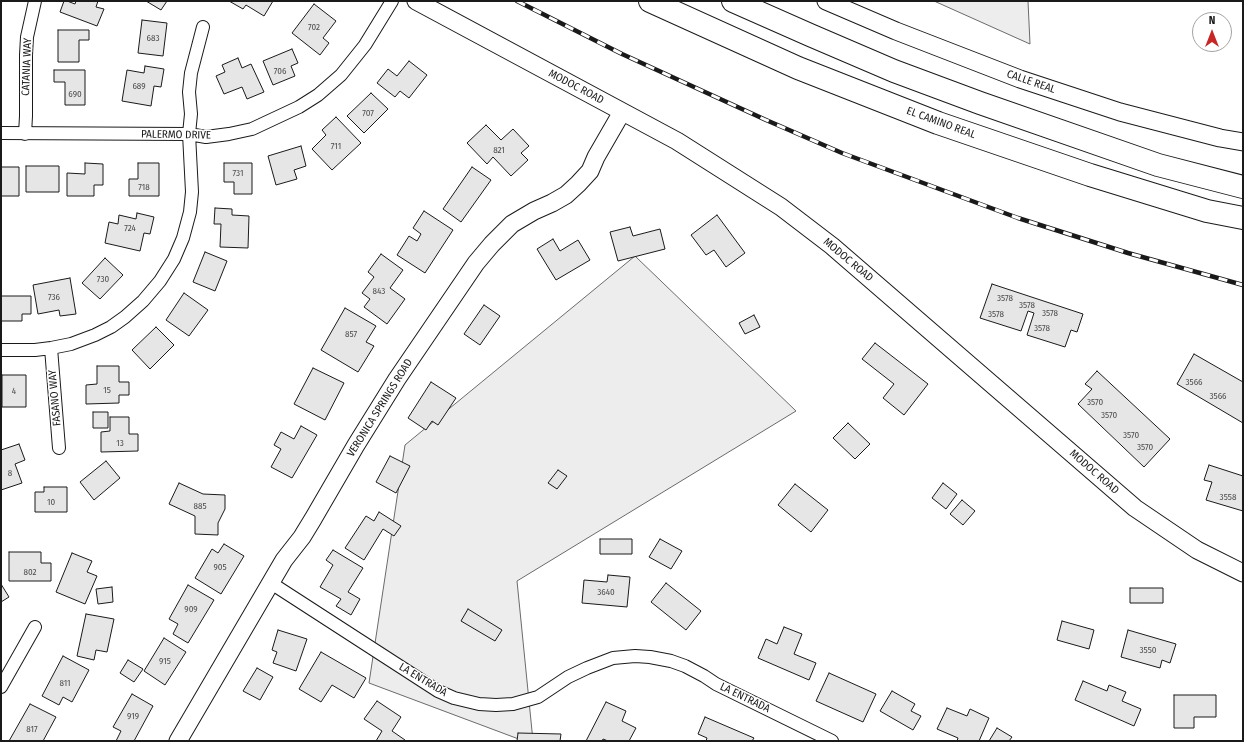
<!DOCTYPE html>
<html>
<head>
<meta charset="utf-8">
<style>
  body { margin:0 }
  #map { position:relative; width:1244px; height:742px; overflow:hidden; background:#fff; font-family:"Fira Sans Condensed",sans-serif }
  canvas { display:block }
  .frame { position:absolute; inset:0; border:2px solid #1a1a1a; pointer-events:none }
  .north { position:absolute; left:1192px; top:12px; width:40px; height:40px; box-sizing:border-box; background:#fff; border:1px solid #a3a3a3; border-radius:50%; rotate:0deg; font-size:11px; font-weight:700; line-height:16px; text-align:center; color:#1a1a1a }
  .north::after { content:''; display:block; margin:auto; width:14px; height:18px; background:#c62828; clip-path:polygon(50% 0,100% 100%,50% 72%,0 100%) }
</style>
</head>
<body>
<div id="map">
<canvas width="1244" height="742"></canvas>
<div class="frame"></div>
<div class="north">N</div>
</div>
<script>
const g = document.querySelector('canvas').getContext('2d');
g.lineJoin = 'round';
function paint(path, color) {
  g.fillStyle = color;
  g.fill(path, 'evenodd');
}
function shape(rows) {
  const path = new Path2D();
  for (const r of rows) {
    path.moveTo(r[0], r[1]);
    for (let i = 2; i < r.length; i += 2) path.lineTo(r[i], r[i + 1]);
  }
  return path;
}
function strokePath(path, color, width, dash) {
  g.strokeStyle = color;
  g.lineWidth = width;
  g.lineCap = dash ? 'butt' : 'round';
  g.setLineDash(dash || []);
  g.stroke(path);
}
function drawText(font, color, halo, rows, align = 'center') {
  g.font = font + ' "Fira Sans Condensed",sans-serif';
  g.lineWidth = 3;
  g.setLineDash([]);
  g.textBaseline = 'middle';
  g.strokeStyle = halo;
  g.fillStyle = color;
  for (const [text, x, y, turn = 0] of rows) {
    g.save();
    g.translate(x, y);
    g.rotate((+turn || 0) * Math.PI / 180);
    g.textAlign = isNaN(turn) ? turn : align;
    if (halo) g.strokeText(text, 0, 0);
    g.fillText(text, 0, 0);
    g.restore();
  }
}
const built = shape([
  [934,1,1028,1,1030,44,934,1],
  [635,256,796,411,517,581,533,741,524,741,369,683,405,445,635,256]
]);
paint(built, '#ededed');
strokePath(built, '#6a6a6a', 1);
const building = shape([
  [64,1,67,1,75,4,76,1,98,1,96,7,104,9,97,26,60,12,64,1],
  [146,1,167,1,161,10,146,1],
  [229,1,273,1,264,16,246,5,243,9,229,1],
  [314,4,336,21,323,38,329,43,320,55,292,33,314,4],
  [142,20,167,23,163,56,138,53,142,20],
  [58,30,89,30,89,40,79,40,79,62,58,62,58,30],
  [292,49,298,63,291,66,295,76,273,85,263,61,292,49],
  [238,58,242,68,251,64,264,92,247,99,242,87,224,94,216,76,225,72,222,65,238,58],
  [409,61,427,75,409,98,400,91,395,97,377,83,388,69,397,76,409,61],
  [145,66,164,69,161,87,154,86,151,106,122,101,127,70,144,73,145,66],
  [54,70,85,70,85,105,65,105,65,82,54,82,54,70],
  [371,93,388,109,364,133,347,116,371,93],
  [336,117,361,143,332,170,312,149,326,135,322,130,336,117],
  [486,125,501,140,513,129,529,146,521,153,528,160,511,176,493,157,487,164,467,143,486,125],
  [301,146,306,166,294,170,297,179,276,185,268,156,301,146],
  [85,163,103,164,103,185,94,185,94,196,67,196,67,173,85,174,85,163],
  [138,163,159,163,159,196,129,196,129,179,138,179,138,163],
  [224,163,252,163,252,194,234,194,234,182,224,182,224,163],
  [26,166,59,166,59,192,26,192,26,166],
  [1,167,19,167,19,196,1,196,1,167],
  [472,167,491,180,461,222,443,209,472,167],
  [215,208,232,209,232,215,249,216,248,248,220,247,221,224,214,224,215,208],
  [424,211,453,230,425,273,397,255,409,236,417,241,421,234,413,228,424,211],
  [137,213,154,217,150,234,144,233,140,251,105,243,109,222,118,224,119,215,136,219,137,213],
  [717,215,745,253,726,267,714,250,706,255,691,235,717,215],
  [630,227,633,236,660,229,665,249,618,261,610,232,630,227],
  [553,239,560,251,578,240,590,260,556,280,537,249,553,239],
  [205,252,227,261,215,291,193,282,205,252],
  [381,254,403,270,390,288,405,299,387,324,364,307,370,299,362,293,374,277,368,272,381,254],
  [105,258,123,275,100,299,82,283,105,258],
  [70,278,76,314,60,316,59,310,38,314,33,285,70,278],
  [992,284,1083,314,1077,332,1071,330,1065,347,1027,335,1034,313,1028,311,1021,331,980,318,992,284],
  [184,293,208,310,189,336,166,320,184,293],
  [1,296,31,296,31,314,22,314,22,321,1,321,1,296],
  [484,305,500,316,480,345,464,334,484,305],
  [345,308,376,326,366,342,374,346,358,372,321,350,345,308],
  [754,315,760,327,745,334,739,323,754,315],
  [156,327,174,345,150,369,132,350,156,327],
  [875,343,928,384,904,415,883,398,894,384,862,359,875,343],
  [1194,354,1243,382,1243,423,1177,384,1194,354],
  [97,366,119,366,119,382,129,382,129,395,119,395,119,403,86,404,86,385,97,384,97,366],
  [313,368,344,383,325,420,294,404,313,368],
  [1097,371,1170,439,1144,467,1078,404,1092,389,1085,384,1097,371],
  [2,375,26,375,26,407,2,407,2,375],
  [431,382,456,398,438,425,432,421,426,430,408,418,431,382],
  [93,412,108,412,108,428,93,428,93,412],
  [110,417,129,417,129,434,138,434,138,451,101,452,101,432,110,431,110,417],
  [848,423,870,444,855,459,833,438,848,423],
  [301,426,317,435,292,478,271,467,281,449,274,445,281,432,294,439,301,426],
  [19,444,25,460,15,464,22,483,1,490,1,450,19,444],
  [390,456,410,466,396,493,376,482,390,456],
  [106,461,120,478,94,500,80,482,106,461],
  [1209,465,1243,476,1243,511,1206,500,1212,482,1204,480,1209,465],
  [558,470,567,476,557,489,548,483,558,470],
  [179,483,203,494,225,495,225,509,218,523,218,535,195,534,195,516,169,504,179,483],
  [943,483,957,494,946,509,932,498,943,483],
  [795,484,828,510,811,532,778,505,795,484],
  [44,487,67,487,67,512,35,512,35,492,44,492,44,487],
  [962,500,975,511,963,525,950,514,962,500],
  [379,512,401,526,394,536,383,529,364,560,345,548,366,516,374,521,379,512],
  [600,539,632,539,632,554,600,554,600,539],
  [660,539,682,551,671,569,649,557,660,539],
  [224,544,244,556,221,594,195,578,212,549,218,553,224,544],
  [333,550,363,568,348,592,360,599,351,615,336,606,341,599,320,587,333,565,326,560,333,550],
  [9,552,41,552,41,563,51,563,51,581,9,581,9,552],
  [72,553,92,561,87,572,97,576,85,604,56,592,72,553],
  [608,575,630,577,627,607,582,603,584,580,607,582,608,575],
  [666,583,701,611,686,630,651,602,666,583],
  [1,584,9,597,1,602,1,584],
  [188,585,214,600,188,643,173,634,178,624,169,619,188,585],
  [112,587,113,602,98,604,96,589,112,587],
  [1130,588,1163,588,1163,603,1130,603,1130,588],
  [468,609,502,630,495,641,461,621,468,609],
  [86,614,114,619,107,652,96,650,94,660,77,656,86,614],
  [1062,621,1094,630,1089,649,1057,640,1062,621],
  [784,627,802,634,794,654,816,663,809,680,758,658,766,639,777,644,784,627],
  [278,630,307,639,296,671,273,663,277,652,272,650,278,630],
  [1128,630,1176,644,1170,663,1162,660,1160,668,1121,657,1128,630],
  [164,638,186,652,165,685,144,671,164,638],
  [321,652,366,678,354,698,332,685,321,702,299,689,321,652],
  [63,656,89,670,72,702,63,697,59,705,42,696,63,656],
  [128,660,143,669,134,682,120,673,128,660],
  [257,668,273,677,260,700,243,691,257,668],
  [829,673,876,694,863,722,816,701,829,673],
  [1083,681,1107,691,1109,685,1126,692,1122,701,1141,709,1134,726,1075,700,1083,681],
  [892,691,915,704,911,711,921,716,913,730,880,711,892,691],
  [132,694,153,706,134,741,116,741,121,731,113,727,132,694],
  [1174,695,1216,695,1216,717,1194,717,1194,728,1174,728,1174,695],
  [377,701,401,717,392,731,405,740,404,741,376,741,382,731,364,719,377,701],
  [606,702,626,711,622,721,636,728,629,741,608,741,603,739,602,741,586,741,606,702],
  [30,704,56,717,43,741,9,741,30,704],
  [947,708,967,716,970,709,989,718,979,741,957,741,958,738,937,729,947,708],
  [705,717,754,738,752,741,706,741,707,738,698,734,705,717],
  [997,728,1012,737,1009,741,989,741,997,728],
  [518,733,561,734,560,741,517,741,518,733]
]);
paint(building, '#e6e6e6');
strokePath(building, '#1a1a1a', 1);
const street = shape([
  [1,133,189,134,206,137,229,134,252,129,299,107,318,95,341,75,365,45,392,1],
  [25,134,26,116,26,55,27,37,35,1],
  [51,348,59,448],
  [1,350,35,350,51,348,71,344,95,335,111,327,125,317,143,301,160,281,174,259,183,238,190,212,192,192,189,134,191,114,189,92,191,73,203,27],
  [271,583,438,691,454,698,479,704,496,705,513,704,538,697,568,677,587,668,613,658,635,656,650,657,671,661,685,666,704,676,716,684,832,741],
  [1,687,35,627]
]);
const secondary = shape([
  [416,1,677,141,781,207,832,246,1135,508,1197,550,1243,573],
  [826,1,896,31,1020,79,1120,112,1220,138,1243,142],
  [178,741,284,560,302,537,313,519,356,445,397,379,476,263,492,244,512,224,534,211,552,203,566,195,578,184,590,171,596,157,622,112]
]);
const highway = shape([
  [650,1,798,68,938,123,1090,175,1207,211,1243,218],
  [733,1,810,35,894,71,980,103,1158,165,1243,187]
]);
strokePath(street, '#1a1a1a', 14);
strokePath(secondary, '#1a1a1a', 19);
strokePath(highway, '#1a1a1a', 24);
strokePath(street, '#fff', 12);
strokePath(secondary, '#fff', 17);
strokePath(highway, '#fff', 22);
const rail = shape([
  [517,1,622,54,766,120,842,153,1018,218,1128,253,1243,285]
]);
strokePath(rail, '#1a1a1a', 4.5);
strokePath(rail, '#fff', 3, [9]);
drawText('9px', '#4d4d4d', null, [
  ["702",314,27],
  ["683",153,38],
  ["706",280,71],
  ["689",139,86],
  ["690",75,94],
  ["707",368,113],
  ["711",336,146],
  ["821",499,150],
  ["731",238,173],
  ["718",144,187],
  ["724",130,228],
  ["730",103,279],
  ["843",379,291],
  ["736",54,297],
  ["3578",1005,298],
  ["3578",1027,305],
  ["3578",1050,313],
  ["3578",996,314],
  ["3578",1042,328],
  ["857",351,334],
  ["3566",1194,382],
  ["15",107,390],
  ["4",14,391],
  ["3566",1218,396],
  ["3570",1095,402],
  ["3570",1109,415],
  ["3570",1131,435],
  ["13",120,443],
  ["3570",1145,447],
  ["8",10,473],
  ["3558",1228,497],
  ["10",51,502],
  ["885",200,506],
  ["905",220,567],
  ["802",30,572],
  ["3640",606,592],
  ["909",191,609],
  ["3550",1148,650],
  ["915",165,661],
  ["811",65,683],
  ["919",133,716],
  ["817",32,729]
]);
drawText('11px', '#1a1a1a', '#fff', [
  ["CATANIA WAY",27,67,-88],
  ["CALLE REAL",1031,82,19],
  ["MODOC ROAD",576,87,28],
  ["EL CAMINO REAL",941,123,20],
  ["PALERMO DRIVE",176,135,1],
  ["MODOC ROAD",848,260,40],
  ["FASANO WAY",55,398,-95],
  ["VERONICA SPRINGS ROAD",380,408,-58],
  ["MODOC ROAD",1094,472,41],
  ["LA ENTRADA",423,680,31],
  ["LA ENTRADA",745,698,26]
]);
</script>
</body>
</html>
